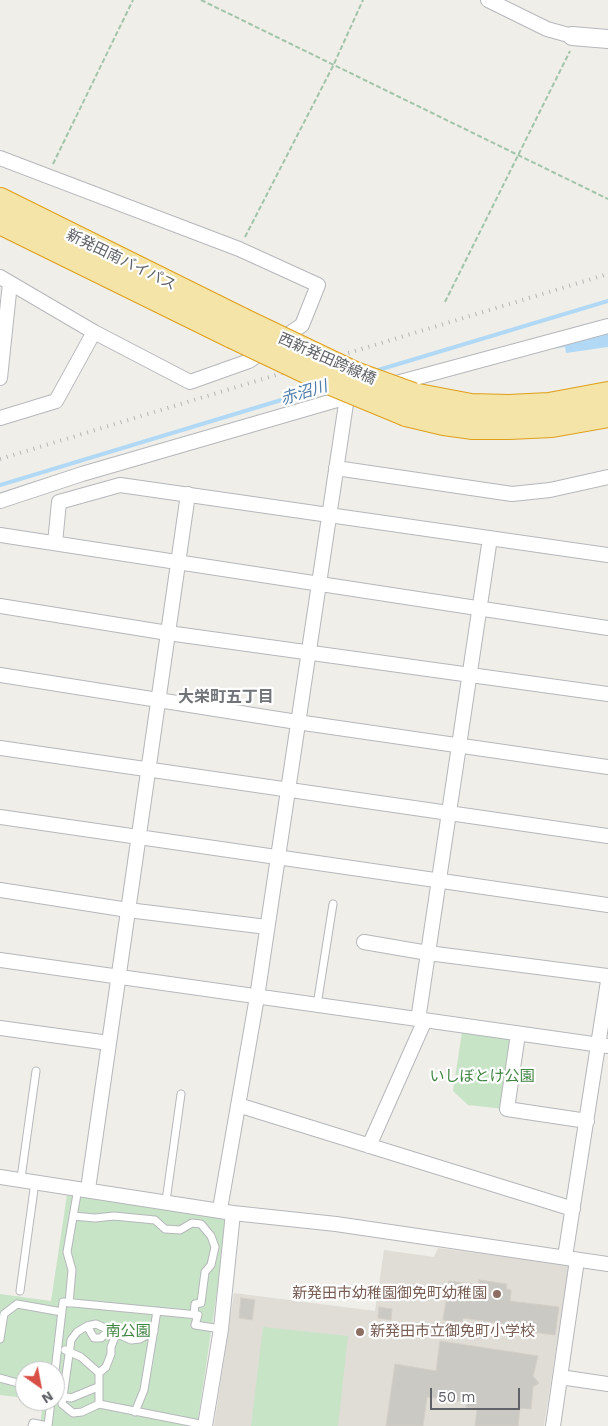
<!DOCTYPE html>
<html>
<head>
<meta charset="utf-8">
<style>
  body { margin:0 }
  #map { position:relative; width:608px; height:1426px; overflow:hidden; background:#efeee8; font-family:"Work Sans",sans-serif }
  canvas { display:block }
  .north { position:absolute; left:15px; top:1361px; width:50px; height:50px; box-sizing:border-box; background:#fff; border:1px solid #bfc0c2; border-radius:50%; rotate:147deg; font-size:14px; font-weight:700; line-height:20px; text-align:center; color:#5f6266 }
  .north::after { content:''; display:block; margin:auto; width:18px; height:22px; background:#d84f46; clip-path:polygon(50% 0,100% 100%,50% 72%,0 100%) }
  .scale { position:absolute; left:430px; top:1388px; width:90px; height:22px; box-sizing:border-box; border:2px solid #5f6266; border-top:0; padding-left:6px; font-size:15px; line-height:18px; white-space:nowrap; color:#5f6266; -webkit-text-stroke:4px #fff; paint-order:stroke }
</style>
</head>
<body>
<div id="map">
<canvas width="608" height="1426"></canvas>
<div class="north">N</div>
<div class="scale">50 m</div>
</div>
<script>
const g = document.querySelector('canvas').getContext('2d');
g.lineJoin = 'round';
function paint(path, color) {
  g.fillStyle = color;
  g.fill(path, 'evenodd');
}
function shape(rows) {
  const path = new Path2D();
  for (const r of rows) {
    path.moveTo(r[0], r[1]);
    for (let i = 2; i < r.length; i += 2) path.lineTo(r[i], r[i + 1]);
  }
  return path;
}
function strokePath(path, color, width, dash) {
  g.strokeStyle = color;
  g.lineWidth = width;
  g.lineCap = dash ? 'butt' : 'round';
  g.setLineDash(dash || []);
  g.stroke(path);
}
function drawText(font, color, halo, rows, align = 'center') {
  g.font = font + ' "Work Sans","Noto Sans JP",sans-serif';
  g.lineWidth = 4.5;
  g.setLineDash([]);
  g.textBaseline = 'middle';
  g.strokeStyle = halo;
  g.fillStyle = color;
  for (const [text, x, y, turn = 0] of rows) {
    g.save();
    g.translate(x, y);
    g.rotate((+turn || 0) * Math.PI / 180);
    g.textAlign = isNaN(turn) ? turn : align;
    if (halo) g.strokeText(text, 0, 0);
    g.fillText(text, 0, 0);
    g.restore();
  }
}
paint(shape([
  [438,1248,569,1265,544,1426,214,1426,234,1293,375,1311,384,1250,434,1257]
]), '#dfddd6');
paint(shape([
  [462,1032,513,1039,504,1109,468,1105,453,1091],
  [67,1195,228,1218,197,1426,40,1426,43,1401,55,1401,55,1371,25,1371,25,1398,0,1395,0,1294,51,1301],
  [263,1327,348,1336,338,1426,251,1426]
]), '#c8e4c7');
paint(shape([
  [608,328,608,347,566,353,565,347,545,350]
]), '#b1d9f6');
strokePath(shape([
  [375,371,608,301],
  [0,485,321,388]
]), '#b1d9f6', 4);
const building = shape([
  [479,1280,507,1284,506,1289,511,1290,510,1301,559,1307,555,1335,517,1330,518,1326,463,1318,462,1322,443,1320,449,1281,479,1285,479,1280],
  [241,1298,255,1300,252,1320,239,1318,241,1298],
  [379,1307,392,1309,391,1320,378,1318,379,1307],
  [440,1341,538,1356,533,1376,539,1383,533,1387,531,1409,520,1408,518,1426,475,1426,477,1409,466,1407,467,1402,427,1397,423,1426,386,1426,395,1364,436,1371,440,1341]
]);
paint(building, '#cbc9c4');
strokePath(building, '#d4cfc7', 1);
const service = shape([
  [317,1005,333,904],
  [21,1178,36,1071],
  [166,1201,181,1094],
  [73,1216,95,1218,114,1216,155,1220,165,1229,180,1230,192,1223,201,1224,211,1236,215,1247,211,1265,205,1272,201,1303,195,1304,194,1315],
  [20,1291,35,1182],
  [69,1303,72,1270,67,1252,78,1188],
  [87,1326,94,1338,101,1338,109,1330],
  [116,1334,111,1347,111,1354,106,1367,99,1373,99,1404,82,1412,73,1413,62,1404,71,1340,77,1332,87,1326,96,1324,131,1340,140,1339,154,1331],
  [0,1339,4,1314,17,1304,62,1312],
  [65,1350,81,1357,99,1373],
  [55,1371,63,1302,198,1315,195,1325,221,1329],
  [0,1378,25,1385],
  [62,1396,71,1398,98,1387],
  [99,1404,205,1425],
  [135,1412,144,1390,157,1311],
  [32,1426,33,1423,48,1426,51,1401]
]);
const minor = shape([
  [488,0,547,29,572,36],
  [0,158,239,249,318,285,302,325,249,361,190,382,94,332,0,277],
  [0,378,10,283],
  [389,385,608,326],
  [0,418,56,401,94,332],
  [336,468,512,494,550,490,608,477],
  [0,501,82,474,354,395],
  [0,535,608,628],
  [55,543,59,502,120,485,608,555],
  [0,606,168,633,608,694],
  [0,675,297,722,608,767],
  [0,748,608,836],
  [0,817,608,905],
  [0,890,128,910,267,927],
  [364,942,428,953,608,976],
  [0,960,608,1046],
  [418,1020,490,538],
  [0,1028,109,1043],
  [518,1034,507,1109,587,1121],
  [238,1105,573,1209],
  [369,1146,425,1020],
  [0,1177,233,1213,336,1224,608,1264],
  [88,1189,188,494],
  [220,1209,257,997,347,397],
  [565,1257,608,981],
  [560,1377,608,1384],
  [205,1426,221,1329,233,1213],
  [553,1426,577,1260]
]);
const tertiary = shape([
  [572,36,608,39]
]);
const trunk = shape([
  [0,200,242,320],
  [0,222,232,336],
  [413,395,471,406,509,407,549,405,608,394],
  [406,414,444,423,473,427,509,427,552,425,608,415]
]);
strokePath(service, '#b5b7bb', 9);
strokePath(minor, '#b5b7bb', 16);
strokePath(tertiary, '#b5b7bb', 20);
strokePath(trunk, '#df9f19', 26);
strokePath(shape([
  [201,0,608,199],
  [53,164,133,0],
  [245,237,333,66,363,0],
  [445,302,570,51]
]), '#a1c4ab', 2, [5, 2.5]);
strokePath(service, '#fff', 7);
strokePath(minor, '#fff', 14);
strokePath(tertiary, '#fff', 18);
strokePath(trunk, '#f4e4a8', 24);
strokePath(shape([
  [0,459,608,274]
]), '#b5b6b6', 4, [1, 6]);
const trunkBridge = shape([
  [242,320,355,374,413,395],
  [232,336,331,383,406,414]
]);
strokePath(trunkBridge, '#df9f19', 26, []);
strokePath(trunkBridge, '#f4e4a8', 24);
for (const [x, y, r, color] of [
  [497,1294,5,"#8d6e63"],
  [360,1332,5,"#8d6e63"]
]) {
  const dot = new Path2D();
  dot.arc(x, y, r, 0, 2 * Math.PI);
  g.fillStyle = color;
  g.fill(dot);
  strokePath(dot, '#fff', 2);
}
drawText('15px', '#5f6266', '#fff', [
  ["新発田南バイパス",121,260,26],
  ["西新発田跨線橋",327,359,24]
]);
drawText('15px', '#408442', '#fff', [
  ["いしぼとけ公園",482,1077],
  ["南公園",128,1332]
]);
drawText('15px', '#785e54', '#fff', [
  ["新発田市幼稚園御免町幼稚園",487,1294],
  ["新発田市立御免町小学校",370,1332,"left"]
], 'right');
drawText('italic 16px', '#4e7aa7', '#fff', [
  ["赤沼川",304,393,-17]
]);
drawText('bold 16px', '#707478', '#fff', [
  ["大栄町五丁目",226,697]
]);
</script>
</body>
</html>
